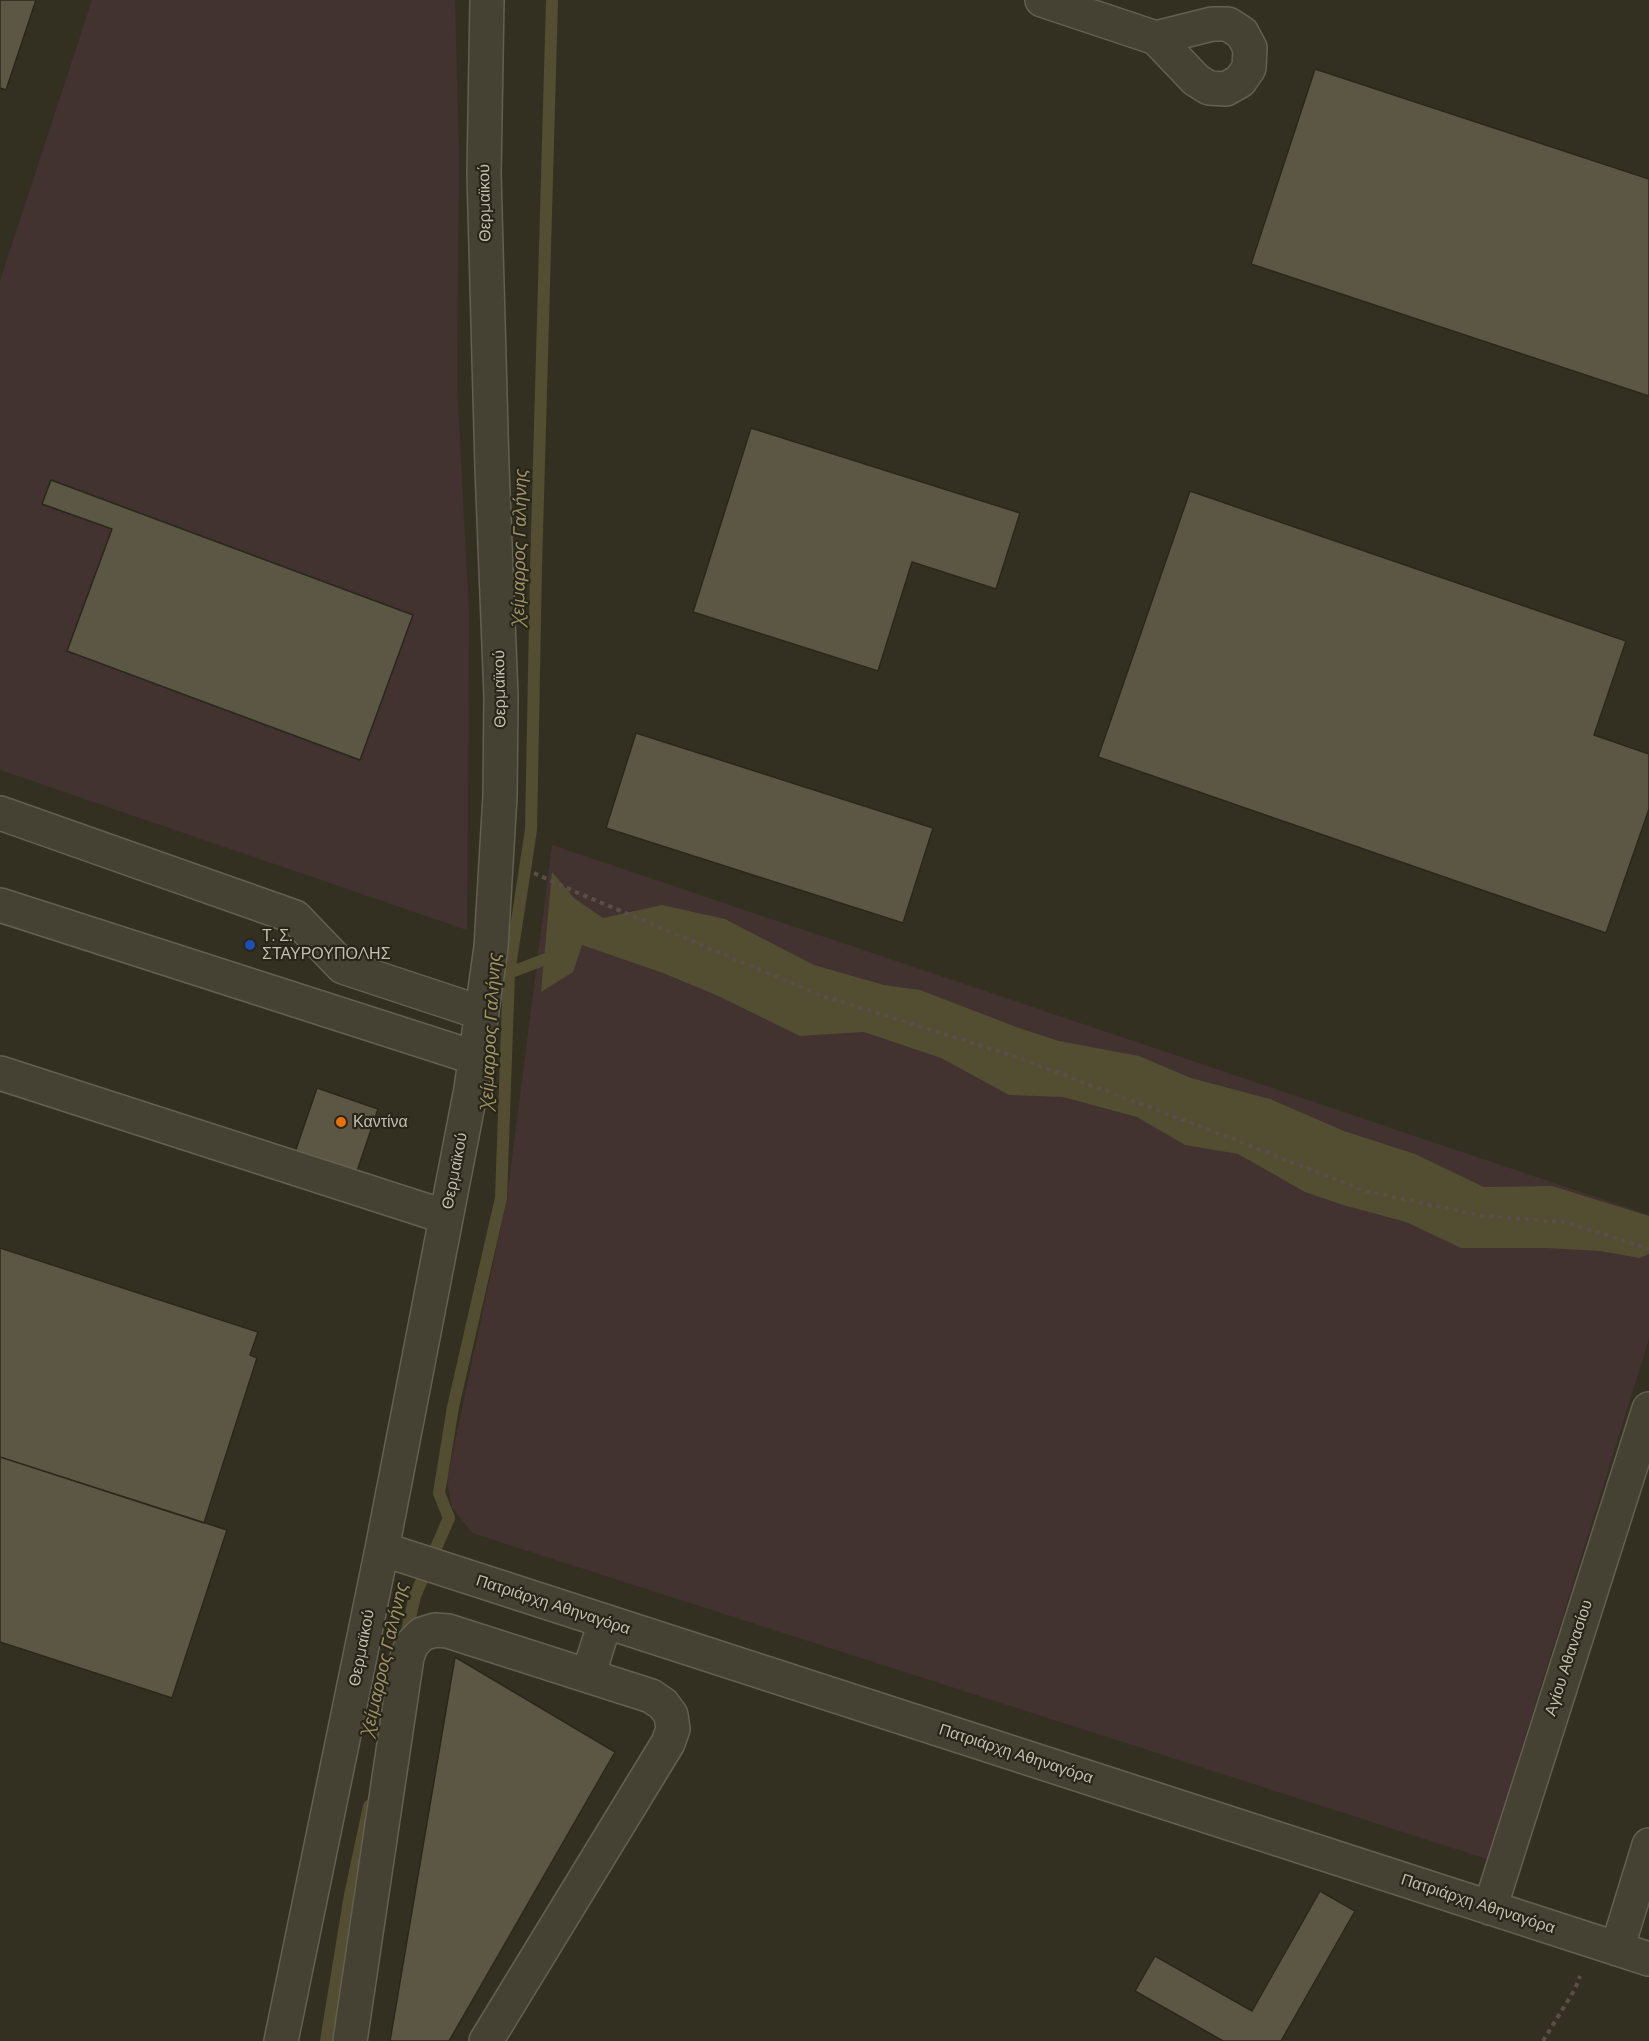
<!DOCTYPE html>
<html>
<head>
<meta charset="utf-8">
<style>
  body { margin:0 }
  canvas { display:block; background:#343021 }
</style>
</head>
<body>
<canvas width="1649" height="2041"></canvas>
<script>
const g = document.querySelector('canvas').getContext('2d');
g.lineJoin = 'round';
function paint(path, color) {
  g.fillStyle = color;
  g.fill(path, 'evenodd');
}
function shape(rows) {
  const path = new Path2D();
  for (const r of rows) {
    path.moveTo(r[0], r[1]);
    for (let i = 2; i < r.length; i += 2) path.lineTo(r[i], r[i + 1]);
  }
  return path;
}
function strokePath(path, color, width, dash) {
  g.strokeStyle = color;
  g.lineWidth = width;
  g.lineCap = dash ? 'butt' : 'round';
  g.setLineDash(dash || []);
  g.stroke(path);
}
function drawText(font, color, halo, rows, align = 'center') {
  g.font = font + ' Montserrat,sans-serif';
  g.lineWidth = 4.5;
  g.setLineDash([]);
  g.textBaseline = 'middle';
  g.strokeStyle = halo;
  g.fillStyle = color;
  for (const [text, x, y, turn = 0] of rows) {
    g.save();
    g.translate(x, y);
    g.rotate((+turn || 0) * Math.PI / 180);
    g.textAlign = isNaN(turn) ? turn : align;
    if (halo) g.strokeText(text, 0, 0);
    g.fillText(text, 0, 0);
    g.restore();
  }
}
paint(shape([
  [92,0,455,0,459,155,457,385,469,613,467,930,0,770,0,281],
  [51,480,413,615,360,759,67,651,112,529,42,504],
  [552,845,1649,1215,1649,1339,1487,1859,472,1533,452,1507,447,1479,507,1198]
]), '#423230');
paint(shape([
  [552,872,574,898,603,918,662,905,725,919,814,965,884,985,920,990,1019,1028,1059,1041,1139,1056,1191,1078,1270,1099,1344,1131,1415,1154,1484,1187,1552,1186,1649,1216,1649,1254,1640,1258,1600,1251,1546,1248,1461,1248,1406,1222,1343,1205,1305,1192,1238,1154,1185,1145,1137,1117,1063,1097,1009,1095,941,1058,864,1032,800,1036,716,995,663,973,582,945,573,972,541,992]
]), '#534d31');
strokePath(shape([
  [509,973,559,954],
  [405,1639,415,1596,449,1518,439,1493,453,1407,501,1198,509,973,531,830,536,568,552,0],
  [326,2041,350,1895,369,1806]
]), '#534d31', 12);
const building = shape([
  [0,0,36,0,6,90,0,88,0,0],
  [1315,69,1649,179,1649,396,1251,264,1315,69],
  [751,428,1020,513,996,589,912,562,878,671,693,612,751,428],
  [51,480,413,615,360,760,67,651,112,529,42,504,51,480],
  [1190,491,1626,641,1594,735,1649,754,1649,809,1606,933,1098,757,1190,491],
  [636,733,933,828,903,923,606,828,636,733],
  [317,1088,378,1109,354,1180,293,1158,317,1088],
  [0,1248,258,1332,250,1355,257,1358,204,1523,0,1457,0,1248],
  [0,1457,227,1530,172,1698,0,1642,0,1457],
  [455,1657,615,1752,449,2041,390,2041,455,1657],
  [1320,1891,1355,1911,1281,2041,1223,2041,1135,1991,1155,1956,1252,2011,1320,1891]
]);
paint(building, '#5b5744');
strokePath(building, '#2b281b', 1.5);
const minor = shape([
  [1042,0,1156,38,1196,80,1209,88,1226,89,1240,81,1249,68,1250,48,1242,33,1228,24,1212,24,1156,38],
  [0,813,295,917,343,967,482,1013],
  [0,905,476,1058],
  [0,1073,446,1217],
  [382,1549,1649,1959],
  [588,1676,605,1622],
  [1490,1908,1649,1409],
  [1617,1949,1649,1845],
  [281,2041,382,1549,471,1089,491,947,500,796,501,696,492,468,484,174,487,0],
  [350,2041,407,1657,412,1644,422,1634,435,1630,448,1631,651,1696,663,1704,671,1715,673,1729,668,1743,486,2041]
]);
strokePath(minor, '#636051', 36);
strokePath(shape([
  [534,873,578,893,815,993,1013,1056,1197,1125,1365,1191,1483,1216,1564,1222,1649,1249],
  [1543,2041,1575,1989,1580,1976]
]), '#5a4e46', 4, [4.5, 4.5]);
strokePath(minor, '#454234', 33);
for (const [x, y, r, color] of [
  [250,945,6,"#1a4fb4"],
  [341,1122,6,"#e8710a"]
]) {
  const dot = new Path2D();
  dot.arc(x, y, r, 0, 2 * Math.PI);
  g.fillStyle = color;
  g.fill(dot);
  strokePath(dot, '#292619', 2);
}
drawText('16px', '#c2bfae', '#292619', [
  ["Θερμαϊκού",485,203,-91],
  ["Θερμαϊκού",500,689,-91],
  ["Θερμαϊκού",455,1171,-79],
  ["Πατριάρχη Αθηναγόρα",553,1605,18],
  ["Θερμαϊκού",362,1648,-79],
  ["Αγίου Αθανασίου",1569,1658,-72],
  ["Πατριάρχη Αθηναγόρα",1016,1754,18],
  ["Πατριάρχη Αθηναγόρα",1478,1904,18]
]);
drawText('16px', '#c2bfae', '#292619', [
  ["Τ. Σ.",262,936],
  ["ΣΤΑΥΡΟΥΠΟΛΗΣ",262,954],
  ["Καντίνα",353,1122]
], 'left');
drawText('italic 18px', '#9e9469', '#292619', [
  ["Χείμαρρος Γαλήνης",520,547,-89],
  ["Χείμαρρος Γαλήνης",491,1031,-87],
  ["Χείμαρρος Γαλήνης",385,1659,-77]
]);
</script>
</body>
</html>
